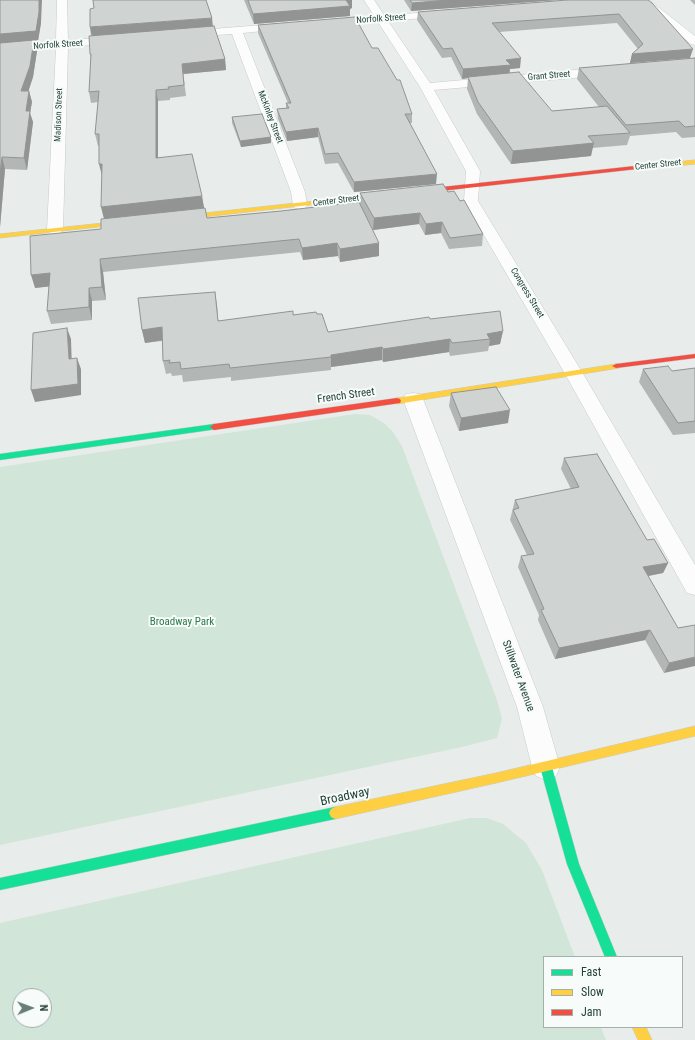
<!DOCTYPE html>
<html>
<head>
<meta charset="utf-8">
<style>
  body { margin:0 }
  #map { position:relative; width:695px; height:1040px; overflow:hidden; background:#e8edeb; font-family:"Roboto Condensed",sans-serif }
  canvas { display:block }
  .legend { position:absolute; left:543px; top:956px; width:140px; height:72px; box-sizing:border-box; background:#f7fbf9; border:1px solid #a3b1ad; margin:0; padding:5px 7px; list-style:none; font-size:12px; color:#24423a }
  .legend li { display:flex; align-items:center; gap:8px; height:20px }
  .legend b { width:20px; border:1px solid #a3b1ad }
  .north { position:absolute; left:12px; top:988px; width:40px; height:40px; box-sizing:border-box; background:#f7fbf9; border:1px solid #a3b1ad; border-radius:50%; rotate:89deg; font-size:11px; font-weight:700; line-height:16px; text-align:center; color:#24423a }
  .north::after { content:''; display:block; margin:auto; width:14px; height:18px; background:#697e78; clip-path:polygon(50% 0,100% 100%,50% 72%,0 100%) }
</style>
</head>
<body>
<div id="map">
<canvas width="695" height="1040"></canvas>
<ul class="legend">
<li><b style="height:5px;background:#16e098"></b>Fast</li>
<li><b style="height:5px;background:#ffcf43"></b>Slow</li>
<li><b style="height:5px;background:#f24e42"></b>Jam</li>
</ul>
<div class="north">N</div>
</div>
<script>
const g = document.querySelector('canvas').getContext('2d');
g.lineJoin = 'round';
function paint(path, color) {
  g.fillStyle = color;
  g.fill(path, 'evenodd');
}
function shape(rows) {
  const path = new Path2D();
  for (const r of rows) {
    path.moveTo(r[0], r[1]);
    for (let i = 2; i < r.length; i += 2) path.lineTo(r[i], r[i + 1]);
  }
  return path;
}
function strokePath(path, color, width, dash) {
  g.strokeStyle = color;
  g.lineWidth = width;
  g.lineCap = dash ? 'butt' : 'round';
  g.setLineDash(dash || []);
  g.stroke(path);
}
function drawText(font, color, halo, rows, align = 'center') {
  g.font = font + ' "Roboto Condensed",sans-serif';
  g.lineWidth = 4;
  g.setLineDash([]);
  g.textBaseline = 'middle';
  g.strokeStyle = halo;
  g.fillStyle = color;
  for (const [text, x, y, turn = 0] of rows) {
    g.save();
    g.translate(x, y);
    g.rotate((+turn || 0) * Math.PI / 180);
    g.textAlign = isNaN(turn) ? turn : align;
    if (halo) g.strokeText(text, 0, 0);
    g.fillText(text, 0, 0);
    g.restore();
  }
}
paint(shape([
  [355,414,370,415,384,423,393,432,402,446,497,700,502,719,497,738,462,747,0,845,0,467],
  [470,818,487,818,503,824,526,843,542,870,575,957,544,957,544,1027,601,1027,606,1040,0,1040,0,923],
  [20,996,44,996,44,1020,20,1020]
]), '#d1e6d8');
const street = shape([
  [57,0,67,0,68,40,118,37,122,38,124,40,122,42,118,43,68,47,63,230,60,233,55,235,50,233,47,230,56,48,0,52,0,46,56,41,57,0],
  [364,0,374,0,384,15,451,11,452,13,447,16,388,21,430,83,608,67,612,68,614,71,612,74,608,75,434,90,480,171,478,201,582,372,695,565,695,595,687,593,564,372,464,201,466,171,420,87,378,22,326,26,321,23,326,20,374,16,364,0],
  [638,0,649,0,695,36,695,45,691,44,638,0],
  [288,23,294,26,292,28,243,33,305,192,307,205,305,208,300,209,295,208,293,205,291,192,232,34,187,37,181,34,187,31,288,23],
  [413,393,420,394,423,399,543,707,560,767,556,776,546,780,536,776,532,767,517,707,403,399,406,394,413,393]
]);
const fast = shape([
  [214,424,218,427,217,429,0,460,0,454,214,424],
  [546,762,550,763,552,767,579,864,617,957,605,957,567,864,540,767,542,763,546,762],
  [335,807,339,809,341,813,339,817,335,819,0,890,0,878,335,807]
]);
const slow = shape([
  [695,160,695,164,635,170,632,168,635,166,695,160],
  [387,193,389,194,389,196,177,220,174,218,177,216,387,193],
  [131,220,133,221,133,223,0,238,0,234,131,220],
  [616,364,619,364,619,368,397,404,393,401,397,398,616,364],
  [695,726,695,736,496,783,335,819,331,817,329,813,331,809,335,807,496,773,695,726],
  [632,1027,646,1027,652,1040,638,1040,632,1027]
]);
const jam = shape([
  [635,166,638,168,637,169,387,197,384,195,387,193,635,166],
  [695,354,695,358,616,368,612,366,616,364,695,354],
  [397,398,400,399,401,401,400,403,214,430,210,427,214,424,397,398]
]);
strokePath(street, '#c5cac8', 1);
strokePath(fast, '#c3cbc8', 1);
strokePath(slow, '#c3cbc8', 1);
strokePath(jam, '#c3cbc8', 1);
paint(street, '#fcfcfc');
paint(fast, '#16e098');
paint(slow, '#ffcf43');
paint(jam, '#f24e42');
paint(shape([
  [0,0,41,23,38,41,34,41,37,51,33,77,28,91,29,91,32,102,30,113,33,122,27,170,5,169,0,227],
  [244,0,352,0,352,8,350,9,350,16,254,24],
  [404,0,558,0,411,11],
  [648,0,690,58,630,63,632,54,638,49,617,23,499,32,520,68,510,69,510,73,552,111,599,107,577,79,579,68,695,58,695,137,682,138,676,132,630,136,627,145,592,148,591,156,511,164,477,114,467,89,468,78,462,79,451,57,442,58,417,20,418,12],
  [690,0,695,0,695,5],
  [258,25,372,48,412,114,412,123,410,123,436,184,354,192,338,163,325,164,318,137,287,141,278,119,277,109,286,108,286,103,288,103,258,33],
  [90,27,212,27,225,59,226,70,183,74,186,96,170,98,170,100,158,101,158,158,202,196,204,208,207,218,281,211,360,203,360,193,448,192,460,201,483,234,482,246,449,249,441,233,425,235,419,224,373,230,362,209,379,256,340,262,338,256,303,260,300,252,103,272,106,300,92,301,92,320,51,324,47,311,49,286,35,288,101,229,104,218,102,175,99,146,98,146,95,134,98,102,91,103,89,92,91,60,90,54,91,36],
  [232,117,271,143,241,147,232,123],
  [215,292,218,321,293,315,317,314,328,332,430,319,503,331,500,344,489,346,488,351,450,356,449,352,383,362,382,360,331,367,331,370,231,381,231,377,183,382,182,375,172,376,171,373,166,374,163,361,162,341,145,343,142,330],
  [695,368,695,433,673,435,639,382,643,369,672,371],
  [451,393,508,423,459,431,449,406],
  [564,458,647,540,668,563,663,573,648,576,678,628,695,625,664,673,645,640,555,659,538,620,539,615,518,567,521,556,527,555,510,520,515,500,571,489,561,469]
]), '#b2b6b5');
paint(shape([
  [39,0,42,0,41,23,38,41,34,41,37,51,33,77,25,102,0,44,0,34],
  [346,0,352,0,352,8,350,9,350,16,254,24,253,14],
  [448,0,558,0,411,11,412,3],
  [212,18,213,27,92,37,90,27],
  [693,49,690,58,630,63,632,54],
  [521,58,520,68,510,69,509,74,468,77,468,78,462,79,463,69,506,60],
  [225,59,226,70,183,74,186,96,182,64],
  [156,90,158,101,158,170,156,158],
  [29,91,32,102,30,113,33,122,27,170,24,158,26,111],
  [318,128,318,137,287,141,286,132],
  [271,137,271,143,241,147,240,141],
  [594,143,591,156,511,164,513,151],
  [2,157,5,169,0,227,0,174],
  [99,164,102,164,102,176],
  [437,174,436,184,354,192,354,182],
  [202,196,204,208,104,219,101,207],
  [420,213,419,224,373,230,374,218],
  [442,222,441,233,425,235,426,224],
  [337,243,338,256,303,260,302,248],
  [379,243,379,256,340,262,340,249],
  [100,259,103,272,106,300,102,287],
  [50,273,54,286,35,288,31,275],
  [89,288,92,301,92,320,89,307],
  [215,292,217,305,219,333,218,321],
  [162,327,164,340,145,343,142,330],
  [67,328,71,339,72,370,69,359],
  [503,331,500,344,489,346,490,339,487,334],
  [450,339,449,352,383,362,383,349],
  [382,347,382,360,331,367,331,355],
  [77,358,81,369,81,395,35,402,31,390],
  [510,410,508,423,459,431,461,418],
  [668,563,663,573,638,578,643,567],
  [650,630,645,640,555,659,559,648],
  [695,657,695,666,664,673,669,663]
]), '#919493');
const building = shape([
  [0,0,39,0,39,12,36,31,0,34,0,0],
  [93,0,206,0,212,18,90,27,90,9,94,8,93,0],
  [248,0,346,0,350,6,253,14,248,0],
  [410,0,448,0,412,3,410,0],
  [567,0,648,0,652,3,693,49,632,54,643,44,619,14,492,23,521,58,506,60,511,65,463,69,452,48,443,49,418,12,567,0],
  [355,17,372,48,378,48,397,80,400,80,412,114,405,114,437,174,354,182,338,153,325,154,318,128,286,132,277,109,289,108,286,103,291,103,258,25,355,17],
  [214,26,225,59,182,64,184,85,168,87,169,89,156,90,156,158,192,154,202,196,101,207,102,164,99,164,99,134,95,134,99,91,89,92,91,54,90,54,89,36,214,26],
  [34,40,30,66,21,91,29,91,26,111,30,111,24,158,2,157,0,174,0,43,34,40],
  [695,58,695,126,685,127,679,121,626,125,579,68,695,58],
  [519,72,552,111,607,106,630,133,588,136,594,143,513,151,478,102,468,77,519,72],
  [262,114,271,137,240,141,232,117,262,114],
  [443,184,448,192,454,191,460,201,464,200,483,234,450,238,442,222,426,224,420,213,374,218,360,193,443,184],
  [359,202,379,243,340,249,337,243,302,248,299,239,100,259,102,287,89,288,89,307,47,311,50,273,31,275,30,236,101,229,101,219,205,208,207,218,281,211,359,202],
  [215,292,218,321,293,311,293,315,316,312,317,314,322,314,328,332,429,317,430,319,500,311,503,331,487,334,490,339,452,343,450,339,383,349,382,347,331,355,331,357,230,368,229,364,181,369,180,362,169,363,170,360,163,361,162,327,142,330,138,298,215,292],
  [67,328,69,359,77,358,78,384,31,390,33,333,67,328],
  [668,366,672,371,695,368,695,421,678,423,643,369,668,366],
  [496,387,510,410,461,418,451,393,496,387],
  [597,454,647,540,654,539,668,563,643,567,678,628,695,625,695,657,669,663,650,630,559,648,541,610,544,609,521,556,534,554,513,510,519,508,515,500,579,487,564,458,597,454]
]);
paint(building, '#cfd4d2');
strokePath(building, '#919493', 1);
drawText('9px', '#24423a', '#f7fbf9', [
  ["Norfolk Street",381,19,-4],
  ["Norfolk Street",58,45,-4],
  ["Grant Street",549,76,-5],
  ["Madison Street",59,115,-88],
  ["McKinley Street",270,117,69],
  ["Center Street",658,165,-6],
  ["Center Street",336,201,-7],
  ["Congress Street",527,293,59]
]);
drawText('11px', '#24423a', '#f7fbf9', [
  ["French Street",346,396,-8],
  ["Stillwater Avenue",518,676,70]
]);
drawText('11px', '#2d7a4b', '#f7fbf9', [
  ["Broadway Park",182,622]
]);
drawText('13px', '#24423a', '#f7fbf9', [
  ["Broadway",345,797,-12]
]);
</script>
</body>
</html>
